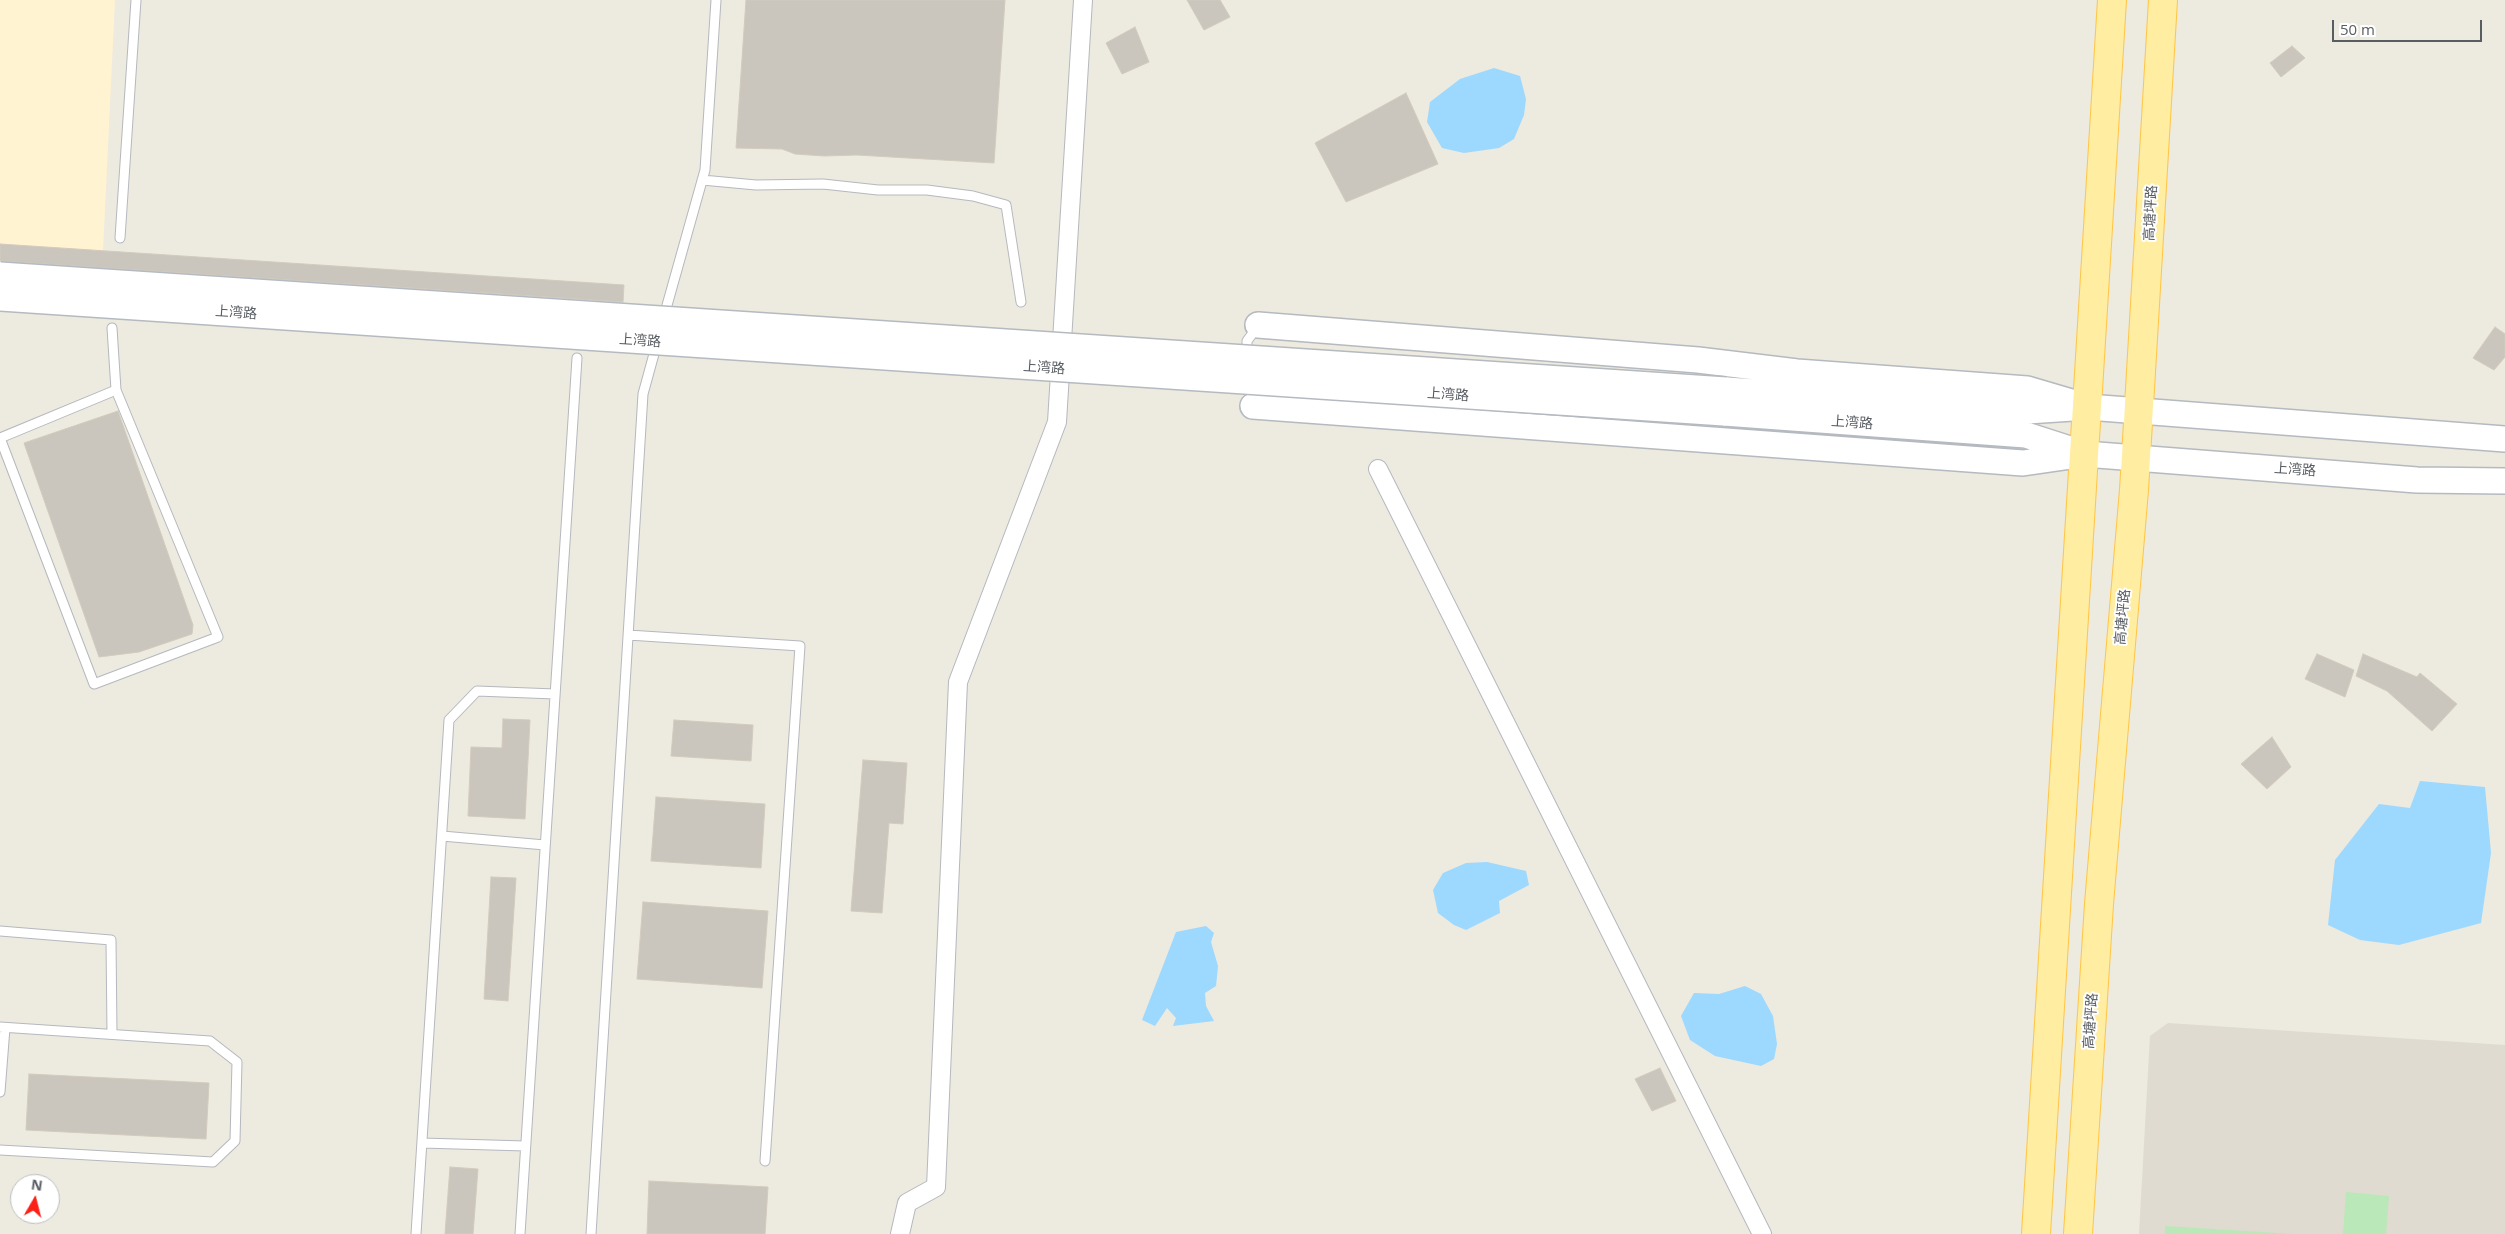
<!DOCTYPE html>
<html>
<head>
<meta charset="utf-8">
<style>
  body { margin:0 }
  #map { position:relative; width:2505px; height:1234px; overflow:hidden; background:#edeadf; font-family:"Open Sans",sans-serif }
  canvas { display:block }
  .north { position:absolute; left:10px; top:1174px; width:50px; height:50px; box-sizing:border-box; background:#fff; border:1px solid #bcbec0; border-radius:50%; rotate:8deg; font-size:14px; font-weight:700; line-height:20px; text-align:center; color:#585d62 }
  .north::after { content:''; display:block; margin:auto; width:18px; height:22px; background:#fb2117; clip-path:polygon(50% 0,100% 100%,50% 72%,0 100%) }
  .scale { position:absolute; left:2332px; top:20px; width:150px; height:22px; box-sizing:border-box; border:2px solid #585d62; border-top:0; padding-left:6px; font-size:15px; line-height:18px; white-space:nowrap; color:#585d62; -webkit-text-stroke:4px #fff; paint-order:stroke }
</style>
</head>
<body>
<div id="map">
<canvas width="2505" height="1234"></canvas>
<div class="north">N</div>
<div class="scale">50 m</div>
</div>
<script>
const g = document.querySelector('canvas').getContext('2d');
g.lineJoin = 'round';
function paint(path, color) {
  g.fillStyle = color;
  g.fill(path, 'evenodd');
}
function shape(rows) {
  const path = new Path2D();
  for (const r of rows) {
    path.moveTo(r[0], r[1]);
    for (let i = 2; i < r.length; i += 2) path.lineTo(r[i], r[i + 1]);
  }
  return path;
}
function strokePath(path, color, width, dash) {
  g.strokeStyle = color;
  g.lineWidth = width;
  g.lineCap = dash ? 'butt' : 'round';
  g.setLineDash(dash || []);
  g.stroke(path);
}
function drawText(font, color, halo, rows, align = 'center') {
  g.font = font + ' "Open Sans","Noto Sans SC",sans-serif';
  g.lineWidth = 4;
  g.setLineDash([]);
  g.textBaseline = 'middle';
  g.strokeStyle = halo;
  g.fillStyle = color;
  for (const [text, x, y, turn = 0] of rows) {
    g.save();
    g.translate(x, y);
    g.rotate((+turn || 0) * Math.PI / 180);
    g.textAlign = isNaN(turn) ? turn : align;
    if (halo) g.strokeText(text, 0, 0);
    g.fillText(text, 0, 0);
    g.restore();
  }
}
paint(shape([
  [0,0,115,0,103,251,0,244]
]), '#fff3d2');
paint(shape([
  [2168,1023,2505,1045,2505,1234,2139,1234,2150,1036]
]), '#dfdbd0');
paint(shape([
  [2346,1192,2389,1196,2386,1234,2343,1234],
  [2165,1226,2294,1234,2165,1234]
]), '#bae8b8');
paint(shape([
  [1494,68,1520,76,1526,99,1524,115,1514,139,1499,148,1464,153,1442,148,1427,122,1430,102,1460,79],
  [2420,781,2485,787,2491,853,2481,923,2399,945,2360,940,2328,925,2335,860,2379,804,2410,808],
  [1487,862,1526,871,1529,885,1499,901,1500,913,1466,930,1454,925,1438,913,1433,890,1443,873,1466,863],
  [1206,926,1214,933,1211,942,1218,966,1216,986,1205,993,1206,1006,1214,1021,1173,1026,1176,1018,1167,1008,1155,1026,1142,1020,1176,932],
  [1745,986,1761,994,1773,1016,1777,1044,1774,1059,1761,1066,1715,1056,1690,1040,1681,1016,1694,993,1719,994]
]), '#9dd8ff');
const building = shape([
  [746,0,1005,0,994,163,857,155,824,156,795,154,782,149,736,148,746,0],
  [1187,0,1220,0,1230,17,1204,30,1187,0],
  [1135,27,1149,62,1122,74,1106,43,1135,27],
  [2292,46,2305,58,2281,77,2270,63,2292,46],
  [1406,93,1438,164,1346,202,1315,143,1406,93],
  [0,244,624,285,623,302,0,261,0,244],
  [2495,327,2505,334,2505,357,2494,370,2473,358,2495,327],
  [118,411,193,625,192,634,139,652,99,657,24,443,118,411],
  [2317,654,2354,670,2345,697,2305,679,2317,654],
  [2363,654,2417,677,2420,673,2457,704,2432,731,2387,691,2356,676,2363,654],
  [503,719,530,720,525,819,468,816,471,747,502,748,503,719],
  [674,720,753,725,751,761,671,756,674,720],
  [2272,737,2291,767,2267,789,2241,764,2272,737],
  [863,760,907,763,903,824,889,823,882,913,851,911,863,760],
  [656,797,765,804,761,868,651,861,656,797],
  [491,877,516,878,508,1001,484,999,491,877],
  [643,902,768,911,762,988,637,979,643,902],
  [1660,1068,1676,1101,1652,1111,1635,1079,1660,1068],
  [29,1074,209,1083,206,1139,26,1130,29,1074],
  [450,1167,478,1169,473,1234,445,1234,450,1167],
  [649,1181,768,1187,765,1234,647,1234,649,1181]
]);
paint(building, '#cac6be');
strokePath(building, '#d2cbbd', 1);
const service = shape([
  [702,180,756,185,823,184,878,190,927,190,973,196,1006,205,1021,302],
  [120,238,136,0],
  [664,316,705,170,716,0],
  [112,328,116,390,218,637,94,684,0,438,116,390],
  [1247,357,1247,341,1258,326],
  [628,635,800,646,765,1161],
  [442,836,545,845],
  [0,931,111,940,112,1034],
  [0,1027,210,1041,237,1062,235,1141,213,1162,0,1150],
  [0,1092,5,1028],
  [422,1143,525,1146],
  [416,1234,449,720,477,691,555,694],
  [520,1234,577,358],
  [591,1234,643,394,657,343]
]);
const minor = shape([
  [1378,469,1762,1234],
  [900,1234,907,1203,936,1187,958,682,1057,422,1083,0]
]);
const secondary = shape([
  [1258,325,1698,360,1797,372,2027,389,2088,407],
  [1726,390,2027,411,2088,407,2505,439],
  [1253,406,2023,463,2085,454],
  [1724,413,2026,435,2085,454,2417,480,2505,481]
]);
const primary = shape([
  [2036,1234,2112,0],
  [2078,1234,2099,904,2134,490,2163,0]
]);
strokePath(service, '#b5b8be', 11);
strokePath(minor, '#b5b8be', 20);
strokePath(secondary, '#b5bac0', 28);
strokePath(primary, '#ffc546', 30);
strokePath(service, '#fff', 9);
strokePath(minor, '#fff', 18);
strokePath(secondary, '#fff', 25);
strokePath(primary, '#ffeda2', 28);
const secondaryBridge = shape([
  [0,275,1726,390],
  [0,298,1724,413]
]);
strokePath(secondaryBridge, '#b5bac0', 28, []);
strokePath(secondaryBridge, '#fff', 25);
drawText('14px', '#585d62', '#fff', [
  ["高塘坪路",2151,213,-87],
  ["上湾路",236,313,4],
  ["上湾路",640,341,4],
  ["上湾路",1044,368,4],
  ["上湾路",1448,395,4],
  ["上湾路",1852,423,4],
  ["上湾路",2295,470,4],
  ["高塘坪路",2123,617,-85],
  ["高塘坪路",2091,1021,-86]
]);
</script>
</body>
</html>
